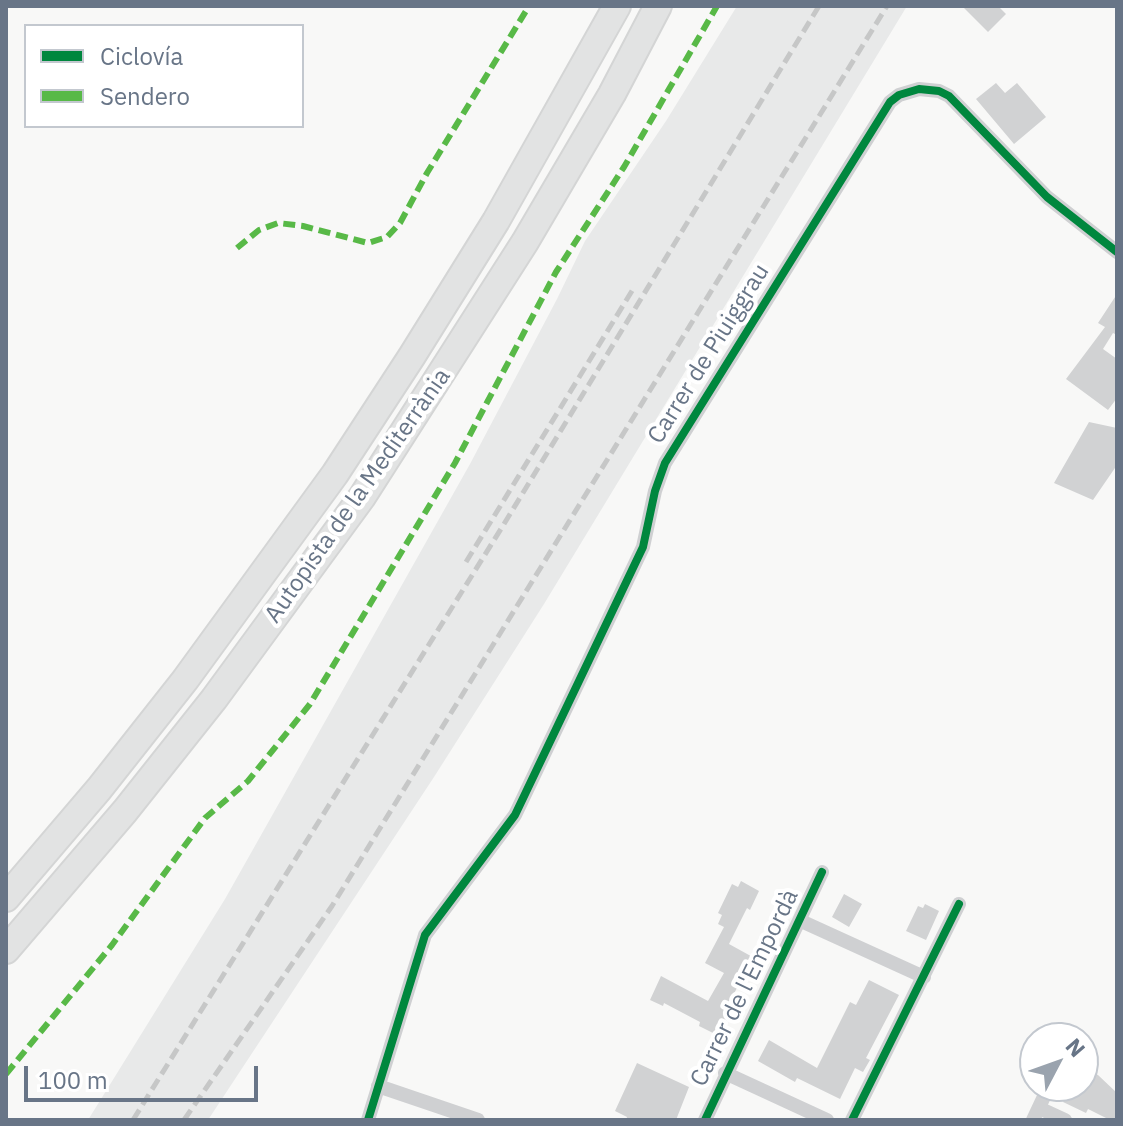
<!DOCTYPE html>
<html>
<head>
<meta charset="utf-8">
<style>
  body { margin:0 }
  #map { position:relative; width:1123px; height:1126px; overflow:hidden; background:#f8f8f7; font-family:"IBM Plex Sans",sans-serif }
  canvas { display:block }
  .frame { position:absolute; inset:0; border:8px solid #687587; pointer-events:none }
  .legend { position:absolute; left:24px; top:24px; width:280px; height:104px; box-sizing:border-box; background:#fff; border:2px solid #c3c8cf; margin:0; padding:10px 14px; list-style:none; font-size:24px; color:#687587 }
  .legend li { display:flex; align-items:center; gap:16px; height:40px }
  .legend b { width:40px; border:2px solid #c3c8cf }
  .north { position:absolute; left:1019px; top:1022px; width:80px; height:80px; box-sizing:border-box; background:#fff; border:2px solid #c3c8cf; border-radius:50%; rotate:49deg; font-size:22px; font-weight:700; line-height:32px; text-align:center; color:#687587 }
  .north::after { content:''; display:block; margin:auto; width:28px; height:36px; background:#9aa3ae; clip-path:polygon(50% 0,100% 100%,50% 72%,0 100%) }
  .scale { position:absolute; left:24px; top:1066px; width:234px; height:36px; box-sizing:border-box; border:4px solid #687587; border-top:0; padding-left:10px; font-size:24px; line-height:28px; white-space:nowrap; color:#687587; -webkit-text-stroke:6px #fff; paint-order:stroke }
</style>
</head>
<body>
<div id="map">
<canvas width="1123" height="1126"></canvas>
<div class="frame"></div>
<ul class="legend">
<li><b style="height:10px;background:#00873e"></b>Ciclovía</li>
<li><b style="height:10px;background:#58b947"></b>Sendero</li>
</ul>
<div class="north">N</div>
<div class="scale">100 m</div>
</div>
<script>
const g = document.querySelector('canvas').getContext('2d');
g.lineJoin = 'round';
function paint(path, color) {
  g.fillStyle = color;
  g.fill(path, 'evenodd');
}
function shape(rows) {
  const path = new Path2D();
  for (const r of rows) {
    path.moveTo(r[0], r[1]);
    for (let i = 2; i < r.length; i += 2) path.lineTo(r[i], r[i + 1]);
  }
  return path;
}
function strokePath(path, color, width, dash) {
  g.strokeStyle = color;
  g.lineWidth = width;
  g.lineCap = dash ? 'butt' : 'round';
  g.setLineDash(dash || []);
  g.stroke(path);
}
function drawText(font, color, halo, rows, align = 'center') {
  g.font = font + ' "IBM Plex Sans",sans-serif';
  g.lineWidth = 8;
  g.setLineDash([]);
  g.textBaseline = 'middle';
  g.strokeStyle = halo;
  g.fillStyle = color;
  for (const [text, x, y, turn = 0] of rows) {
    g.save();
    g.translate(x, y);
    g.rotate((+turn || 0) * Math.PI / 180);
    g.textAlign = isNaN(turn) ? turn : align;
    if (halo) g.strokeText(text, 0, 0);
    g.fillText(text, 0, 0);
    g.restore();
  }
}
paint(shape([
  [737,6,907,6,544,604,434,777,208,1120,88,1120,225,899,269,821,470,464,557,299,585,241,666,121]
]), '#e8e9e9');
paint(shape([
  [962,6,998,6,1006,14,988,32],
  [996,83,1005,93,1017,83,1046,117,1014,144,976,99],
  [1117,294,1117,335,1113,333,1103,349,1117,359,1117,398,1108,410,1066,379,1105,327,1098,323],
  [1089,422,1117,428,1117,465,1093,500,1054,483],
  [741,881,759,891,750,910,747,908,729,944,758,960,752,972,747,969,729,1003,736,1007,717,1035,699,1026,700,1022,664,1003,663,1006,650,1000,661,976,708,1001,724,973,705,963,724,927,718,924,722,915,718,913,732,884,738,887],
  [844,894,862,904,849,927,832,917],
  [925,904,939,911,926,940,906,931,918,906,923,908],
  [869,980,899,995,866,1058,870,1060,863,1072,855,1068,840,1099,797,1078,795,1082,758,1061,769,1040,817,1068,850,1002,856,1005],
  [637,1063,689,1087,676,1120,626,1120,627,1117,615,1111],
  [1083,1067,1098,1075,1117,1093,1117,1120,1110,1120,1088,1109,1086,1113,1063,1102,1071,1086,1083,1086]
]), '#d1d2d3');
const highway = shape([
  [6,898,99,789,185,680,335,474,412,356,496,221,617,6],
  [6,950,125,811,214,699,362,497,525,242,612,94,658,6]
]);
strokePath(highway, '#d4d5d5', 30);
strokePath(shape([
  [801,921,924,977],
  [1070,1038,1071,1034],
  [725,1073,827,1120],
  [378,1086,478,1120],
  [1039,1108,1065,1120],
  [368,1120,425,935,515,815,643,547,655,491,665,463,890,102,899,95,919,89,939,91,949,96,1047,197,1117,252],
  [705,1120,822,872],
  [852,1120,959,904],
  [1033,1120,1049,1086]
]), '#cfd0d2', 14);
strokePath(highway, '#e2e3e3', 26);
strokePath(shape([
  [466,562,635,286],
  [133,1120,504,524,819,6],
  [184,1120,332,906,887,6]
]), '#c6c7c7', 5, [12, 6]);
strokePath(shape([
  [237,248,259,230,278,223,303,226,368,243,387,237,400,223,427,173,529,6],
  [6,1074,112,945,205,818,248,781,310,704,455,463,556,272,624,167,717,6]
]), '#58b947', 6, [12, 6]);
strokePath(shape([
  [368,1120,425,935,515,815,643,547,655,491,665,463,890,102,899,95,919,89,939,91,949,96,1047,197,1117,252],
  [705,1120,822,872],
  [852,1120,959,904]
]), '#00873e', 8);
drawText('24px', '#687587', '#fff', [
  ["Carrer de Piuiggrau",709,354,-58],
  ["Autopista de la Mediterrània",358,496,-55],
  ["Carrer de l'Empordà",745,988,-64]
]);
</script>
</body>
</html>
